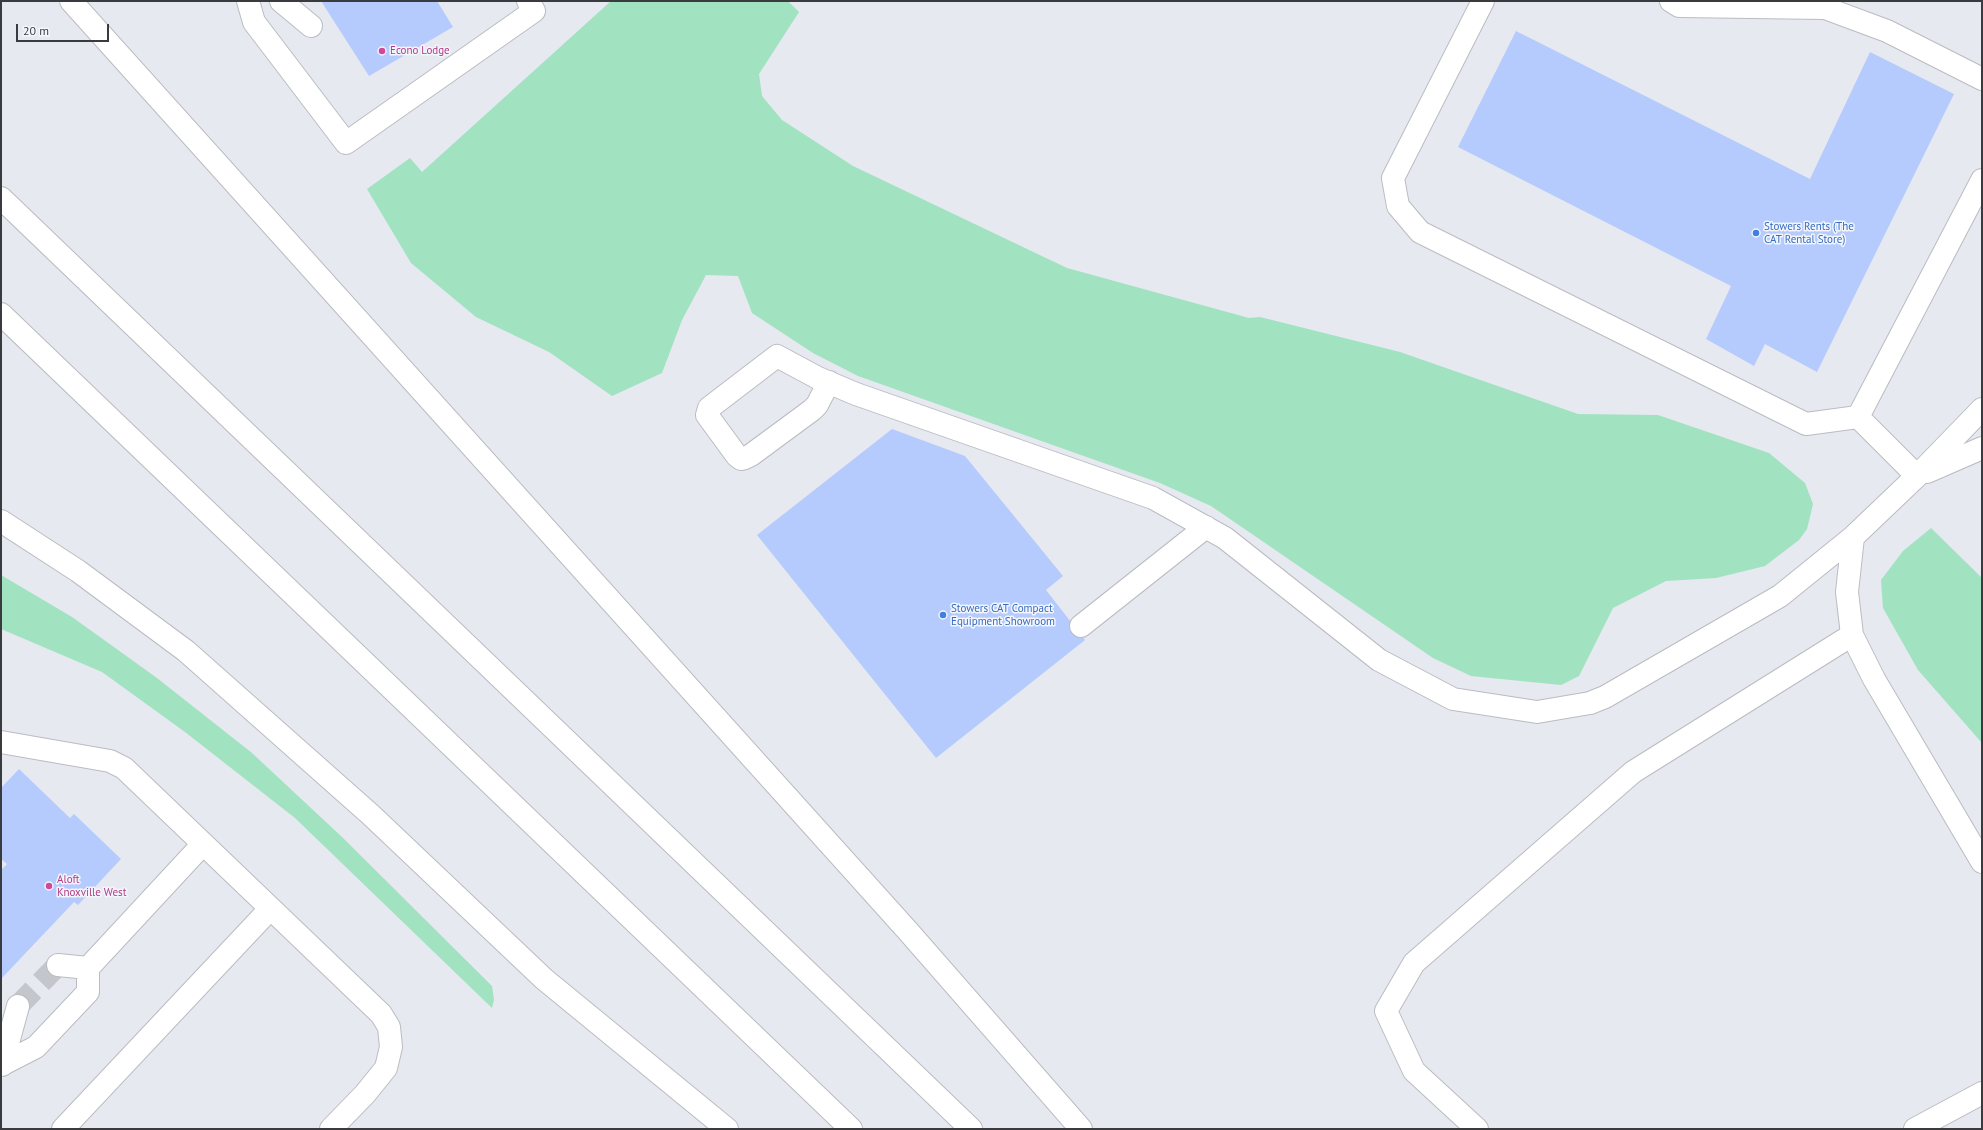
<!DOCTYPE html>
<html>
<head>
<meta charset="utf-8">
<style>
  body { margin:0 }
  #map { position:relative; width:1983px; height:1130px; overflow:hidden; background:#e6e9ef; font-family:"PT Sans",sans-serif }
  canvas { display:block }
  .frame { position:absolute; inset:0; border:2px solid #3a3b3e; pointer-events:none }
  .scale { position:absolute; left:16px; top:24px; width:93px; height:18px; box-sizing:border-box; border:2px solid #3a3b3e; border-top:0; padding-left:5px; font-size:12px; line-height:14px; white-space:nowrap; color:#3a3b3e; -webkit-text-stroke:3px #f3f6fc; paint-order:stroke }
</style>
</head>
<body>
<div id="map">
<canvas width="1983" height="1130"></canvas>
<div class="frame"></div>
<div class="scale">20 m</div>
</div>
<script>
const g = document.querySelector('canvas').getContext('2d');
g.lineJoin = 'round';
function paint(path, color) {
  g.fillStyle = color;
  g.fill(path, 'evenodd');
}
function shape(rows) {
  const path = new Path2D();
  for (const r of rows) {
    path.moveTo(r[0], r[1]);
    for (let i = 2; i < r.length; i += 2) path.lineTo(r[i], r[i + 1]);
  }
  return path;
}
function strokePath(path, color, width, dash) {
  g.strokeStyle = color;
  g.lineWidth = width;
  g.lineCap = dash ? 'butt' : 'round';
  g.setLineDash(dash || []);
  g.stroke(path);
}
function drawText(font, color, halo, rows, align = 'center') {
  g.font = font + ' "PT Sans",sans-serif';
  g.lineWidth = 3;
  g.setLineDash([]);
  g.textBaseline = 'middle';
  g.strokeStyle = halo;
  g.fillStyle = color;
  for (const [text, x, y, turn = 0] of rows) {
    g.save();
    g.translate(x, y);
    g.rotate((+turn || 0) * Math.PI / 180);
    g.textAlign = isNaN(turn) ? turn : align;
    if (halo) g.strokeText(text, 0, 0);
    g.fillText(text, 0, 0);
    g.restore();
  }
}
paint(shape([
  [611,1,788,1,799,12,759,74,762,96,782,120,853,166,1067,268,1249,318,1260,317,1400,352,1578,414,1658,415,1769,453,1805,483,1813,504,1807,529,1799,540,1765,566,1716,578,1666,581,1613,608,1579,676,1561,685,1471,676,1433,658,1211,506,1160,483,858,376,813,353,752,313,738,276,706,275,682,320,662,373,612,396,549,352,476,317,411,263,367,189,410,158,422,172],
  [1931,528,1982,578,1982,743,1918,670,1883,608,1881,580,1903,551],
  [1,575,72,617,157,678,252,753,342,837,492,986,494,1000,492,1008,295,818,185,732,102,672,1,629]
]), '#a1e2c0');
paint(shape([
  [321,1,437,1,453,27,369,76],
  [1516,31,1810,179,1870,52,1954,94,1817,372,1765,344,1754,366,1706,339,1731,286,1458,147],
  [892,429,965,456,1063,576,1046,590,1085,640,936,758,757,535],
  [19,769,70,818,74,814,121,859,78,905,74,902,1,979,1,870,7,864,1,859,1,788]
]), '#b5cafd');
strokePath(shape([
  [18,1006,58,965]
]), '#c4c6cc', 22, [22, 11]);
const minor = shape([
  [248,1,254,22,346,143,534,11,528,1],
  [281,1,311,26],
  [1483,1,1393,178,1398,206,1420,232,1806,424,1858,417],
  [1671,1,1679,6,1825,8,1887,31,1982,79],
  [829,382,817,405,812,410,751,455,745,458,741,459,737,456,707,415,709,408,777,356,818,378,856,394,1153,498,1225,538,1379,660,1453,699,1537,712,1590,703,1605,697,1780,596,1853,537,1917,476,1982,409],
  [1858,417,1982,180],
  [1858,417,1917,476],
  [1927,472,1982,448],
  [1853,537,1847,592,1852,635,1874,679,1982,862],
  [1081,626,1206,527],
  [1,742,110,761,124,768,381,1014,389,1027,391,1047,386,1068,365,1094,331,1129],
  [58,965,88,968],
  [1,1065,36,1047,88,992,88,968,203,844],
  [2,1065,18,1006],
  [63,1129,270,909],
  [1477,1129,1414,1071,1386,1011,1414,963,1633,772,1852,635],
  [1915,1129,1982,1093]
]);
const highway = shape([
  [71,1,907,930,1081,1129],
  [1,198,971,1129],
  [1,314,851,1129],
  [1,521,78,571,186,651,371,815,544,979,727,1129]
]);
strokePath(minor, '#babcc2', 24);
strokePath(highway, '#babcc2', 24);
strokePath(minor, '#fff', 22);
strokePath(highway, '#fff', 22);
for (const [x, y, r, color] of [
  [382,51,4,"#d1479c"],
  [1756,233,4,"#3f7fe0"],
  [943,615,4,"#3f7fe0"],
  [49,886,4,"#d1479c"]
]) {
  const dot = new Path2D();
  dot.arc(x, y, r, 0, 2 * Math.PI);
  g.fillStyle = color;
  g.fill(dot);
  strokePath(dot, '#f3f6fc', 1.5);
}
drawText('11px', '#b23c85', '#f3f6fc', [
  ["Econo Lodge",390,51],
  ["Aloft",57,880],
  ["Knoxville West",57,893]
], 'left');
drawText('11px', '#366cbe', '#f3f6fc', [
  ["Stowers Rents (The",1764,227],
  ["CAT Rental Store)",1764,240],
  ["Stowers CAT Compact",951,609],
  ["Equipment Showroom",951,622]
], 'left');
</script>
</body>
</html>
